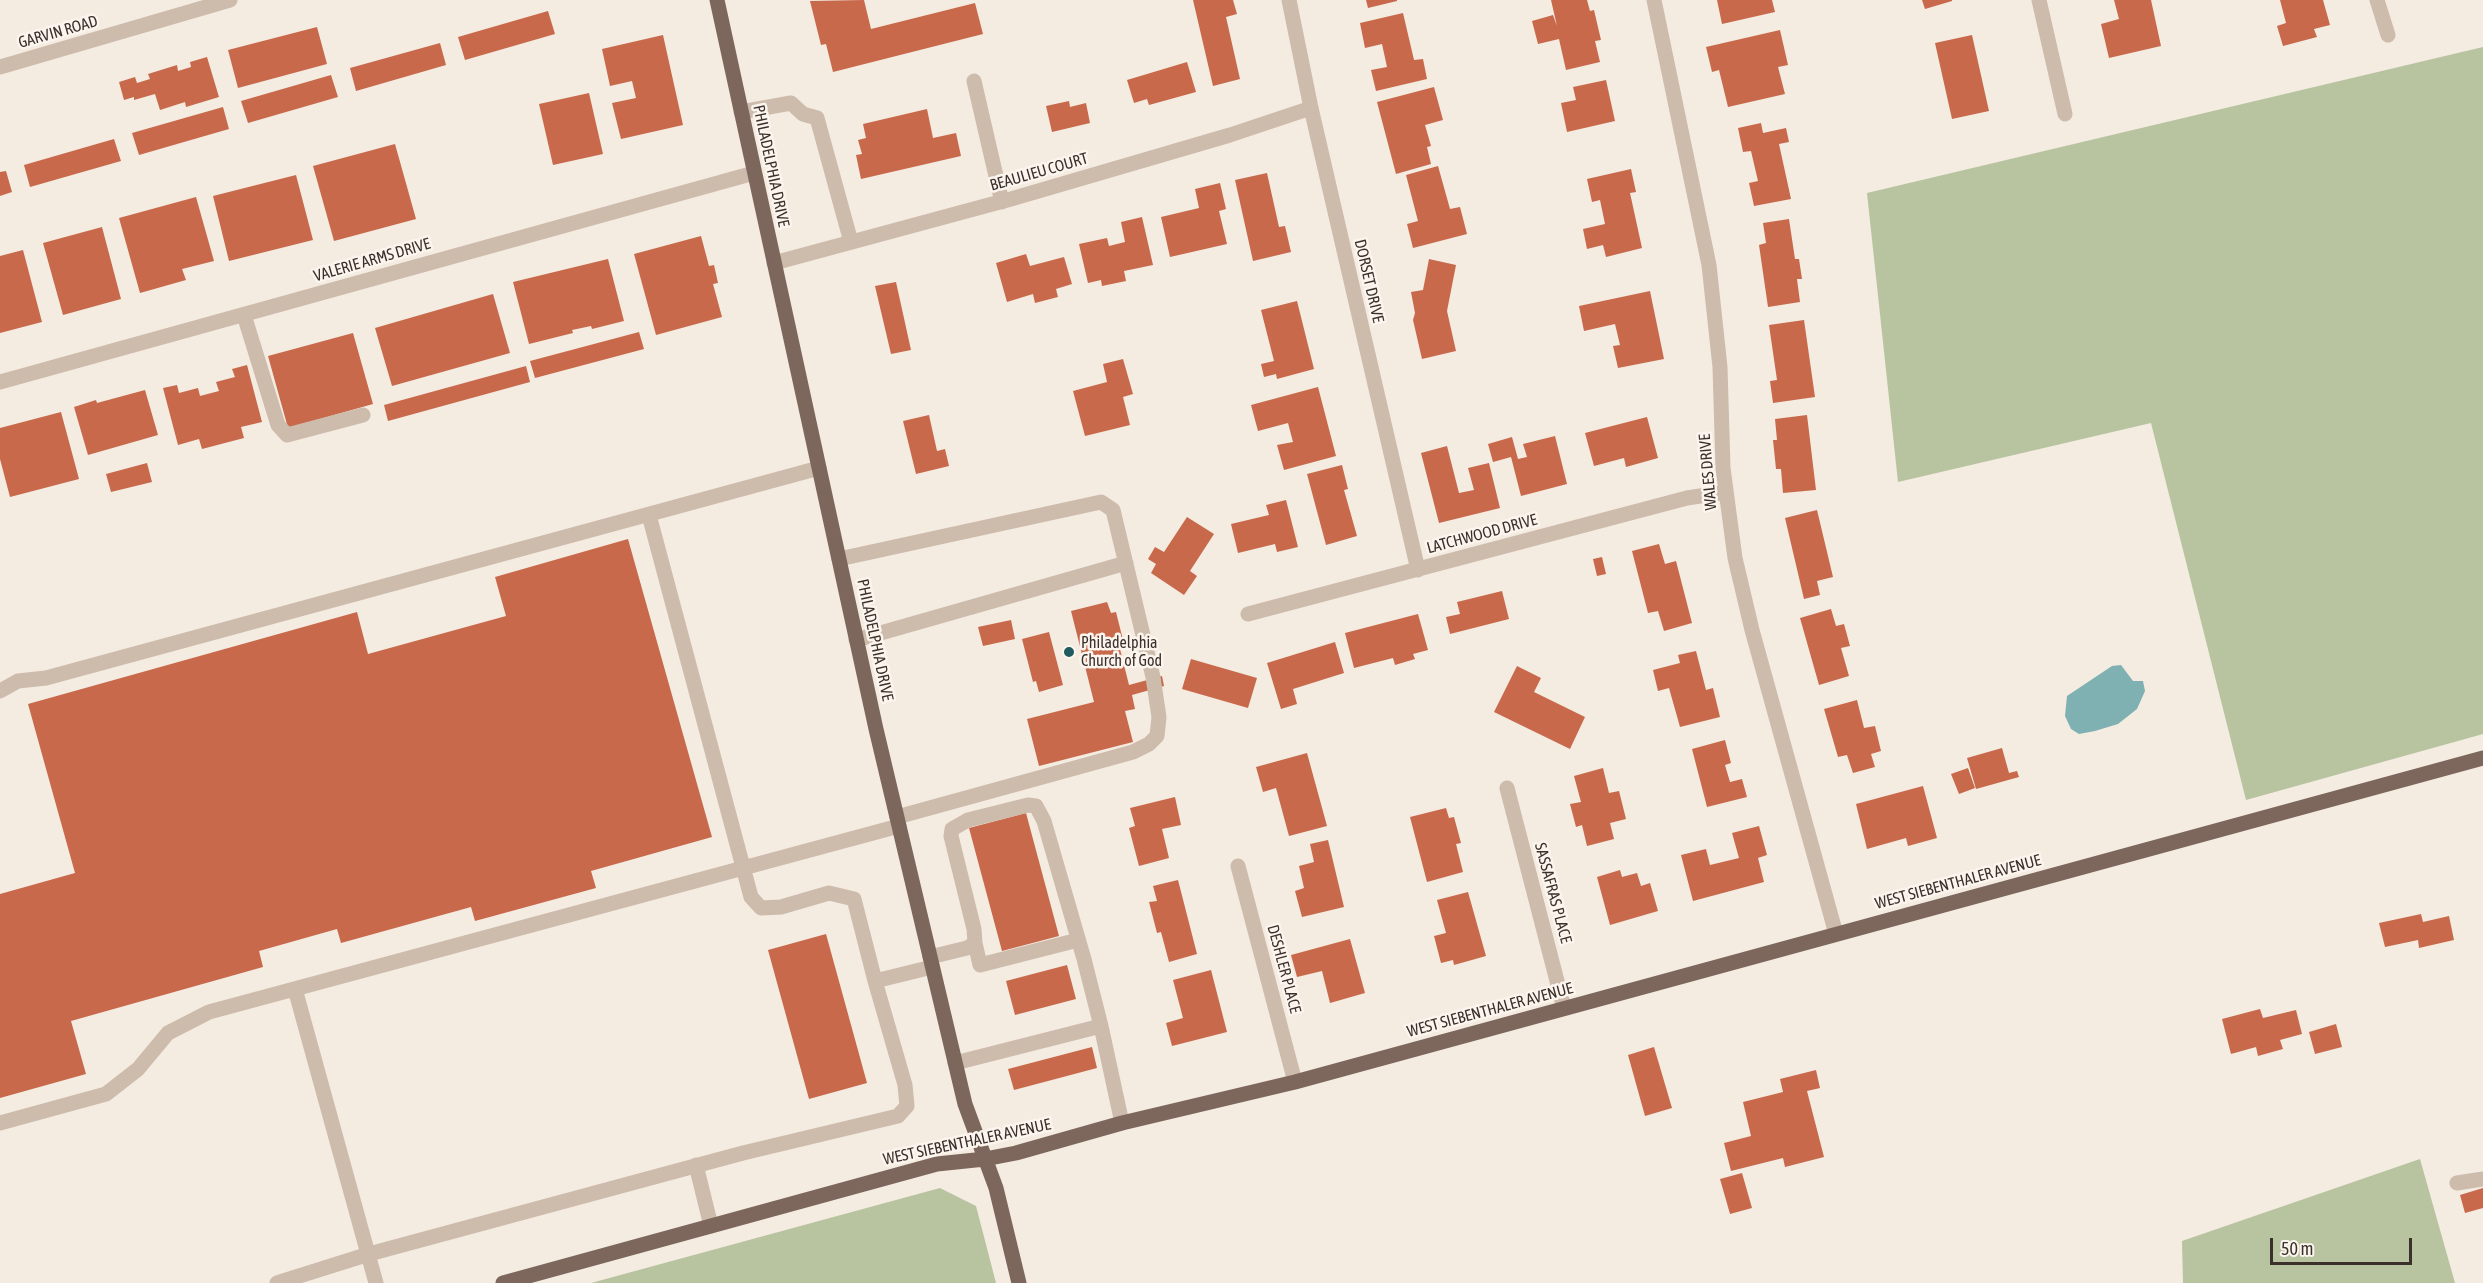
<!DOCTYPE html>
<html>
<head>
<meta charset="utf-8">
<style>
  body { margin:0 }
  #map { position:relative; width:2483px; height:1283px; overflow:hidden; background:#f4ebe1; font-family:"Asap Condensed",sans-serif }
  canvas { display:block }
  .scale { position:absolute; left:2270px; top:1238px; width:142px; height:27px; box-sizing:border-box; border:3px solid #3b302b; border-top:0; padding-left:8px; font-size:18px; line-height:21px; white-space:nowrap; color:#3b302b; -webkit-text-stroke:4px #fbf5ee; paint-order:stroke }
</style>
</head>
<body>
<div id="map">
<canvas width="2483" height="1283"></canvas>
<div class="scale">50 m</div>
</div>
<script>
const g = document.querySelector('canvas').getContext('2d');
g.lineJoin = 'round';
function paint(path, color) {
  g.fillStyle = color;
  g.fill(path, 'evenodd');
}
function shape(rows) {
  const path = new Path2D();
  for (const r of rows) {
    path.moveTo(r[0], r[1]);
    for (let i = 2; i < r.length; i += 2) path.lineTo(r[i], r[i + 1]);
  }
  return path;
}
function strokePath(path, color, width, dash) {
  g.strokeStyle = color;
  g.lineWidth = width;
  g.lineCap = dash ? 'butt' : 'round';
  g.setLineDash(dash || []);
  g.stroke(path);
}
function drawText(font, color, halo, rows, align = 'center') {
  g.font = font + ' "Asap Condensed",sans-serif';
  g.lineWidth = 5;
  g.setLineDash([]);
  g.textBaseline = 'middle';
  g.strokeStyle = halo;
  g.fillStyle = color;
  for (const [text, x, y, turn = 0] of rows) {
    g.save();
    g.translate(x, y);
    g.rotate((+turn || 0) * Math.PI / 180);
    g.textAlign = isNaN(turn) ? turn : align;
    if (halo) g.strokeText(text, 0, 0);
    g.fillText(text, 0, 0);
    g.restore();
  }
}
paint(shape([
  [2483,47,2483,734,2246,800,2151,423,1898,482,1867,193],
  [2420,1159,2455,1283,2183,1283,2182,1241],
  [940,1188,976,1206,996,1283,591,1283]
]), '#b8c4a0');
paint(shape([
  [2121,665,2133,681,2143,681,2145,691,2137,709,2118,724,2095,731,2079,734,2071,729,2065,716,2067,696,2112,666]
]), '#7fb0b2');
paint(shape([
  [864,0,871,29,975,3,983,34,833,72,826,44,821,45,810,1],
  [1193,0,1233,0,1237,14,1226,17,1240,79,1213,86],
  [1366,0,1397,0,1397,1,1368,8],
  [1551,0,1587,0,1590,11,1594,10,1601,40,1595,41,1600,62,1566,70,1559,39,1538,44,1532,21,1553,15,1557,26],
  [1717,0,1772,0,1775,12,1722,24],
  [1922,0,1952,0,1952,1,1925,9],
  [2114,0,2151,0,2161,46,2109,58,2101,24,2119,19],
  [2280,0,2323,0,2330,25,2314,29,2317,37,2283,46,2277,26,2286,23],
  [548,11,555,34,465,60,458,37],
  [1403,13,1414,60,1423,59,1427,79,1376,91,1371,70,1387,67,1382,44,1365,48,1360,23],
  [317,27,327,64,238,88,228,50],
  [1780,30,1788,65,1778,67,1785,94,1728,107,1719,70,1712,72,1706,47],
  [663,35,683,125,621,139,612,103,636,98,632,81,610,86,602,49],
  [1972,35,1989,111,1952,119,1935,43],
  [440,43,446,65,356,91,350,68],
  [207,57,219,97,186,107,185,102,160,110,155,94,134,100,134,97,124,100,119,82,135,77,137,83,150,79,148,74,177,65,178,71,191,67,190,62],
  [1187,62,1196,92,1149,105,1147,99,1134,103,1127,80],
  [331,75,338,97,248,123,241,101],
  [1606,80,1615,121,1567,132,1561,103,1576,100,1573,87],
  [1434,87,1443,120,1425,125,1431,146,1427,147,1431,164,1396,174,1377,102],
  [589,93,603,154,553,165,539,104],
  [1069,101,1070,107,1086,103,1090,123,1052,132,1046,106],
  [223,107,229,129,139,155,132,133],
  [927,109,933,138,956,133,961,156,861,179,856,155,862,154,858,140,866,138,863,124],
  [1761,123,1763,133,1786,128,1789,142,1779,144,1791,199,1754,206,1749,183,1758,181,1751,151,1743,152,1738,128],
  [114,139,121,161,30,187,24,165],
  [395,144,416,219,334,241,313,166],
  [1438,166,1450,209,1460,207,1467,234,1413,248,1407,224,1418,221,1406,175],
  [1631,169,1636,192,1630,193,1642,248,1606,257,1603,245,1587,249,1583,229,1605,224,1600,200,1592,202,1587,179],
  [6,171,12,192,0,196,0,172],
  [1267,173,1279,227,1285,226,1291,252,1253,261,1235,180],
  [296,175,313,240,229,261,213,196],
  [1220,183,1226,209,1219,211,1227,244,1170,257,1161,217,1199,208,1195,189],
  [196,197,214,261,182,269,186,280,140,293,119,218],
  [1142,217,1153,265,1124,271,1126,281,1102,286,1101,280,1088,283,1079,244,1107,238,1109,246,1125,242,1121,222],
  [1789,219,1795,259,1799,259,1802,279,1797,279,1800,302,1768,307,1759,245,1766,243,1763,223],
  [102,227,121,299,63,315,43,243],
  [701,236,709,266,714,265,718,283,713,284,722,317,656,335,634,254],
  [23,250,42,322,0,333,0,256],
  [1026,254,1030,266,1064,257,1072,284,1056,289,1058,297,1035,303,1033,294,1007,302,996,263],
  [608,259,624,321,592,329,591,326,572,330,573,333,529,344,513,282],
  [1429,259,1456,265,1447,311,1456,351,1422,359,1413,320,1415,313,1411,292,1423,290],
  [896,282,911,350,891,354,875,286],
  [1650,291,1664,359,1618,368,1613,346,1620,345,1615,324,1584,331,1579,306],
  [493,294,510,353,392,386,375,328],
  [1297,301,1314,369,1277,379,1276,374,1264,377,1261,364,1274,361,1261,310],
  [1804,320,1815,397,1773,403,1770,381,1777,380,1769,325],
  [639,332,644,349,535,378,530,361],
  [353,333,373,404,288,428,268,356],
  [1123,359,1133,394,1123,397,1130,425,1085,436,1073,391,1107,382,1103,364],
  [247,365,262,422,241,427,244,438,202,449,199,439,178,445,163,388,177,385,179,393,198,388,200,396,219,391,216,382,235,377,232,369],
  [526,366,530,382,388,421,384,405],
  [1318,387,1336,456,1284,470,1277,445,1293,442,1288,423,1258,431,1251,405],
  [145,390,158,435,88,455,74,407,96,400,97,403],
  [61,412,79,479,10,497,0,459,0,428],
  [929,415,937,451,945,449,949,466,916,474,903,421],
  [1807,415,1816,490,1783,493,1781,469,1776,469,1773,440,1777,440,1775,419],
  [1647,417,1658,458,1626,467,1624,458,1594,466,1585,433],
  [1555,436,1567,484,1521,496,1511,457,1493,462,1488,444,1512,437,1518,459,1527,457,1523,444],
  [1447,446,1459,493,1474,490,1468,468,1489,463,1500,508,1439,523,1421,453],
  [147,463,152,482,111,492,106,474],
  [1342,465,1348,489,1344,490,1357,536,1326,545,1307,474],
  [1286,500,1298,547,1277,552,1275,544,1238,553,1231,524,1269,515,1266,505],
  [1817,510,1833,577,1817,581,1820,595,1804,599,1785,518],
  [1187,517,1214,534,1190,571,1197,576,1184,595,1151,573,1156,564,1148,559,1155,547,1164,552],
  [628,539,712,837,591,871,596,888,475,921,471,907,341,943,337,929,259,951,263,967,71,1021,86,1074,0,1098,0,894,75,873,28,704,357,612,368,654,506,616,495,577],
  [1659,544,1665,564,1676,561,1692,623,1664,631,1658,611,1648,613,1632,551],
  [1602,557,1606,574,1597,576,1593,559],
  [1502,591,1509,619,1450,634,1446,617,1460,614,1457,602],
  [1107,602,1111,613,1116,612,1123,640,1118,641,1129,685,1162,676,1164,686,1132,695,1135,709,1125,711,1133,742,1039,766,1027,719,1094,702,1071,611],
  [1831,609,1836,626,1844,624,1850,646,1841,648,1849,676,1819,685,1800,618],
  [1418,614,1428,650,1413,654,1415,659,1395,665,1393,658,1354,668,1345,633],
  [1011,620,1015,639,983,646,978,627],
  [1049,632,1063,685,1039,692,1036,681,1033,682,1022,639],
  [1335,642,1344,673,1293,689,1297,704,1281,709,1267,663],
  [1696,651,1706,690,1713,688,1720,717,1680,727,1669,688,1658,691,1653,670,1680,663,1678,655],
  [1191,659,1257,678,1248,708,1182,689],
  [1517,666,1541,678,1534,692,1585,717,1570,749,1494,712],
  [1857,700,1864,728,1875,726,1881,751,1871,754,1875,767,1853,773,1847,755,1838,757,1824,709],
  [1725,740,1731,763,1725,765,1730,782,1742,779,1747,797,1707,807,1692,749],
  [2002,748,2009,773,2017,771,2019,777,1976,789,1967,758],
  [1307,753,1327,826,1289,836,1276,788,1263,792,1256,767],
  [1603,768,1609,793,1619,791,1626,819,1610,823,1614,839,1587,846,1582,825,1576,827,1570,804,1581,802,1574,776],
  [1968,768,1975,788,1959,794,1951,774],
  [1923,786,1937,838,1908,846,1906,838,1867,849,1856,804],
  [1175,797,1181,825,1162,829,1169,858,1139,866,1129,828,1135,826,1130,808],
  [1446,808,1449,818,1454,817,1461,843,1456,844,1463,872,1427,882,1410,817],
  [1026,813,1059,936,1002,951,969,828],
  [1759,826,1767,855,1758,858,1764,882,1693,901,1681,855,1706,849,1710,865,1739,858,1732,833],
  [1328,840,1344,907,1302,917,1295,891,1304,888,1299,866,1314,862,1310,844],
  [1620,870,1622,877,1637,873,1641,886,1650,883,1658,911,1610,925,1597,877],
  [1178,880,1197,954,1169,962,1161,932,1157,933,1149,902,1157,901,1153,886],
  [1468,892,1486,956,1454,965,1453,960,1441,963,1434,936,1446,933,1437,900],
  [2421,914,2423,922,2449,916,2454,940,2419,948,2418,940,2385,947,2379,923],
  [826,934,867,1083,809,1099,768,950],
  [1350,939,1365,993,1330,1003,1322,971,1297,977,1291,955],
  [1067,965,1076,999,1015,1015,1006,981],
  [1211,970,1227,1032,1172,1046,1166,1023,1183,1018,1173,980],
  [2260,1009,2263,1018,2296,1010,2302,1034,2280,1040,2283,1049,2258,1056,2256,1047,2231,1054,2222,1019],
  [2336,1024,2342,1047,2315,1054,2309,1032],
  [1092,1047,1097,1068,1014,1090,1008,1069],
  [1654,1047,1672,1108,1645,1116,1628,1055],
  [1816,1070,1820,1088,1807,1091,1824,1157,1785,1167,1783,1158,1731,1171,1724,1143,1751,1136,1743,1102,1783,1092,1780,1079],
  [1742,1173,1752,1208,1730,1214,1720,1179],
  [2483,1188,2483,1208,2465,1213,2460,1195]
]), '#c8694b');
strokePath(shape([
  [1289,0,1311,108,1418,570],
  [1654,0,1709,265,1720,367,1723,468,1735,558,1752,630,1836,934],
  [2039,0,2065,114],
  [2377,0,2388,35],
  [0,67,230,0],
  [974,81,1002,202],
  [741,112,791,103,803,114,817,118,851,242],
  [774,263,1011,199,1230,135,1311,108],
  [244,315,278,425,287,435,363,415],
  [0,382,754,173],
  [649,515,751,897,761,908,781,907,829,893,854,899,875,981],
  [839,559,1101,502,1113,510,1153,677,1159,717,1157,736,1149,744,1133,752,897,817],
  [1248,614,1687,498,1726,492],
  [856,640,1126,563],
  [0,691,18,681,46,678,819,468],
  [1507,788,1564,1008],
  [1238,866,1295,1082],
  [975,943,980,965,1078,940],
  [930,957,967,948,975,943,974,929,951,836,952,829,968,820,1028,805,1036,806,1044,821,1084,959,1101,1026,1122,1123],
  [295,989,376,1283],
  [955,1063,1101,1026],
  [0,1123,106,1094,138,1069,168,1033,209,1012,899,826],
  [696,1165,711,1226],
  [2457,1183,2483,1179],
  [277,1283,369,1254,743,1153,898,1116,907,1106,905,1085,875,981,932,967]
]), '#cdbbac', 15);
strokePath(shape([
  [717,0,876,729,965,1104,996,1188,1019,1283],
  [503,1283,937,1164,985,1159,1016,1153,1122,1123,1295,1082,2483,758]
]), '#7d675c', 15);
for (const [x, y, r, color] of [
  [1069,652,6,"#1f5a5e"]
]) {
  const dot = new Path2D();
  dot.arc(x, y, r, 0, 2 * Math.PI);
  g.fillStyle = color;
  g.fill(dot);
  strokePath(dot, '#fbf5ee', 2);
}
drawText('16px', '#3b302b', '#fbf5ee', [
  ["GARVIN ROAD",58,32,-16],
  ["PHILADELPHIA DRIVE",771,166,78],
  ["BEAULIEU COURT",1039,172,-16],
  ["VALERIE ARMS DRIVE",372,260,-16],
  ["DORSET DRIVE",1369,281,77],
  ["WALES DRIVE",1708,472,-95],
  ["LATCHWOOD DRIVE",1482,534,-15],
  ["PHILADELPHIA DRIVE",875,640,78],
  ["WEST SIEBENTHALER AVENUE",1958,882,-15],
  ["SASSAFRAS PLACE",1553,893,75],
  ["DESHLER PLACE",1284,969,75],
  ["WEST SIEBENTHALER AVENUE",1490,1010,-15],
  ["WEST SIEBENTHALER AVENUE",967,1142,-12]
]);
drawText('16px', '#3b302b', '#fbf5ee', [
  ["Philadelphia",1081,643],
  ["Church of God",1081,661]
], 'left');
</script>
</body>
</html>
